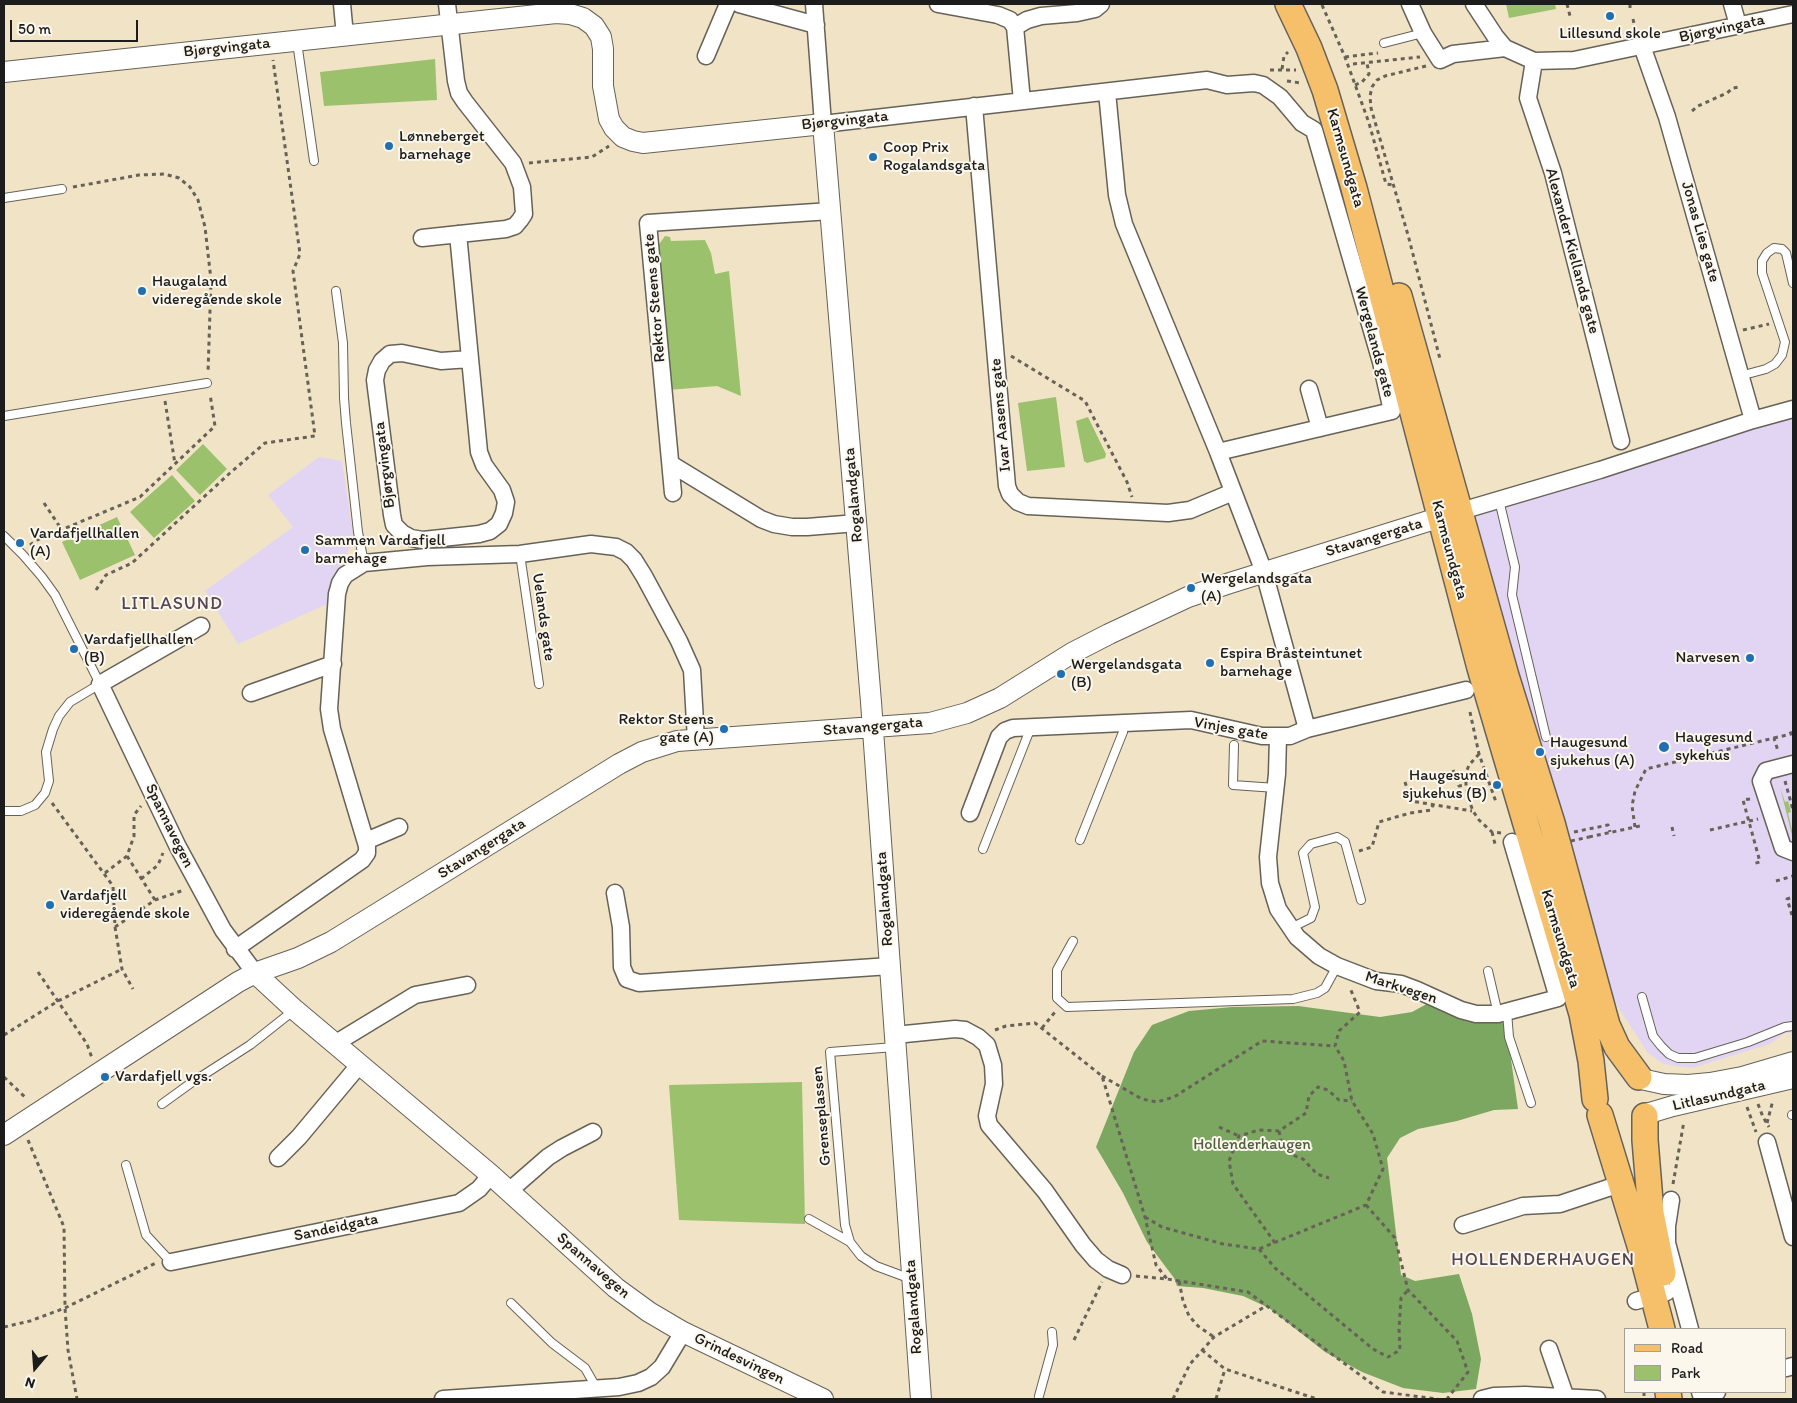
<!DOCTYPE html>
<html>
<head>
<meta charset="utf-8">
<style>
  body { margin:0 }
  #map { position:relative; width:1797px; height:1403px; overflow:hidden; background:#f1e3c6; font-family:Itim,sans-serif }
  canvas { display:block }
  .frame { position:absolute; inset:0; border:5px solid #1c1c1c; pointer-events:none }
  .legend { position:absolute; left:1624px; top:1328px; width:162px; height:65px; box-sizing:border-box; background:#fbf7ec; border:1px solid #a29f99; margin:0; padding:6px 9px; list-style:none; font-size:15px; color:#1c1c1c }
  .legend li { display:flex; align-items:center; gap:10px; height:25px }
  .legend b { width:25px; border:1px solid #a29f99 }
  .north { position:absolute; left:10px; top:1343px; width:50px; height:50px; -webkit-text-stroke:4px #fbf7ec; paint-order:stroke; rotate:198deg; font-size:14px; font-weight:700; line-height:20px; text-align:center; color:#1c1c1c }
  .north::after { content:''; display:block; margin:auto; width:18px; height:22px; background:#1c1c1c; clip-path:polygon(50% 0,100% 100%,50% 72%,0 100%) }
  .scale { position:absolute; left:10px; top:20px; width:128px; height:22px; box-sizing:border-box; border:2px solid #1c1c1c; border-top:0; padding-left:6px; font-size:15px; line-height:18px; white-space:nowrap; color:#1c1c1c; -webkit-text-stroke:4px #fbf7ec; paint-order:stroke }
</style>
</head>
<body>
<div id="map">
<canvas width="1797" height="1403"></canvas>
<div class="frame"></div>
<ul class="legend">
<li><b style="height:6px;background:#f6c06b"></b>Road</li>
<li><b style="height:14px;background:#9bc16c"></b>Park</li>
</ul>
<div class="north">N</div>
<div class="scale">50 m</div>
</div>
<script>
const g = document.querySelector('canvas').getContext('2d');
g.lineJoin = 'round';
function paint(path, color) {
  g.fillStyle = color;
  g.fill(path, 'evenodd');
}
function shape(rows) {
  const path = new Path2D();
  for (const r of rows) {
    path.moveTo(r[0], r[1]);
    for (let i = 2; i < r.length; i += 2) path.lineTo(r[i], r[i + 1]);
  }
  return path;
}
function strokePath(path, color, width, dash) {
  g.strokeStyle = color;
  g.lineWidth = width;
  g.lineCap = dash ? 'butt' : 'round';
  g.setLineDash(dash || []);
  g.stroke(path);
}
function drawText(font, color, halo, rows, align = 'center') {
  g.font = font + ' Itim,sans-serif';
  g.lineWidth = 4;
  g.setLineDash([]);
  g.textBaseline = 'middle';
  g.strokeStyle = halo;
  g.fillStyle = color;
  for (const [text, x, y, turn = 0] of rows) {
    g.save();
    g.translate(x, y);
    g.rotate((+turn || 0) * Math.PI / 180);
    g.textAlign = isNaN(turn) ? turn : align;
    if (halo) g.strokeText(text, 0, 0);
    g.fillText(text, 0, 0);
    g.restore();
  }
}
paint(shape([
  [1793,416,1793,1033,1785,1033,1770,1044,1692,1068,1664,1064,1648,1053,1600,979,1468,515],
  [319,457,342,461,354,541,343,559,327,604,238,644,205,591,293,527,268,495]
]), '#e2d4f3');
paint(shape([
  [1506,4,1555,4,1556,9,1509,18],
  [435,59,437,100,324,106,320,72],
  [665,236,670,237,671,241,705,240,711,253,715,274,729,271,741,396,717,386,668,390,655,250],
  [1056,397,1065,467,1027,471,1018,403],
  [1088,417,1106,454,1105,458,1087,463,1084,461,1076,421],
  [203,444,227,469,200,495,176,470],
  [172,475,195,501,154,538,130,512],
  [117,517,135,555,80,580,62,542],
  [1780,787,1785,802,1788,801,1791,812,1788,813,1793,835,1792,835],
  [802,1082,805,1224,679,1220,669,1085]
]), '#9bc16c');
paint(shape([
  [1434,1000,1462,1012,1506,1024,1518,1109,1494,1110,1457,1121,1418,1129,1400,1138,1387,1158,1401,1275,1415,1281,1459,1274,1472,1314,1481,1359,1476,1389,1443,1393,1403,1388,1362,1372,1325,1352,1269,1308,1243,1296,1203,1288,1177,1286,1174,1278,1147,1242,1123,1193,1096,1147,1134,1052,1152,1025,1189,1011,1232,1007,1298,1006,1380,1017,1412,1012]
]), '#7ca760');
const service = shape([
  [297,42,314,161],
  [1384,43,1423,33],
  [4,198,62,189],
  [336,291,343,343,344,398,346,423,358,532,364,563],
  [1740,376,1766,369,1775,364,1782,355,1785,342,1762,273,1762,261,1767,253,1774,248,1782,249,1786,253,1793,283],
  [4,416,207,383],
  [1499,500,1515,567,1512,595,1546,737],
  [4,536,23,555,42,577,55,595,100,684,70,702,59,716,53,729,46,752,49,781,45,793,35,805,21,811,5,811],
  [520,554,539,684],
  [1234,745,1233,785,1276,788],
  [1080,840,1123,732,1124,722],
  [983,849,1031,727],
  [1291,928,1311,918,1315,907,1303,853,1311,844,1337,837,1345,842,1361,900],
  [1073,941,1057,970,1057,998,1067,1007,1293,999,1317,993,1325,988,1337,966],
  [1488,971,1498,1014],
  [1642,997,1653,1036,1661,1046,1669,1054,1678,1058,1695,1058,1748,1042,1785,1027,1793,1026],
  [1507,1012,1509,1037,1531,1103],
  [895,1047,830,1052,845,1225,850,1242,861,1256,876,1266,911,1279],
  [162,1104,191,1083,250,1045,293,1011],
  [1792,1115,1793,1115],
  [126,1165,146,1235,171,1262],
  [809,1219,850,1242],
  [511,1303,552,1343,585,1368,597,1389],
  [1039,1396,1053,1345,1052,1332]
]);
const minor = shape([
  [342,4,345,36],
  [739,4,816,25],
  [814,4,823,124,1207,80,1227,85,1254,83,1263,85,1280,97,1302,123,1314,130,1381,362,1392,411,1218,452],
  [938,4,998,15,1010,20,1015,27,1022,101],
  [1410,4,1423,33,1440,60,1453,54,1505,48,1534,61,1574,60,1793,14],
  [1474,4,1495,36,1505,48],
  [1732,4,1738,25],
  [1015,27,1027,20,1041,16,1077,13,1095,9,1101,4],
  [1642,46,1667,117,1753,420],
  [706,56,728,4],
  [1534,61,1528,98,1553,173,1621,441],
  [1107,92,1117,195,1124,224,1218,452,1264,572,1307,729],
  [974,106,1007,486,1010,494,1018,502,1028,506,1168,513,1190,510,1233,492],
  [458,234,479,452,484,465,502,490,506,502,504,513,499,524,490,531,479,534,423,540,411,538,402,533,394,525,392,515,375,380,377,370,382,361,390,354,402,353,441,361,470,359],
  [422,238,506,229,515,226,520,220,524,214,522,187,513,163,465,102,459,93,456,81,447,4],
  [1309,389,1320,428],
  [671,464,761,519,774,524,792,527,807,527,857,523],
  [673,493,648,223,831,211],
  [1461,511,1600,470,1753,420,1793,409],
  [201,626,100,684,177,845,223,930,255,973],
  [251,693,333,664],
  [1278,737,1277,774,1268,857,1270,883,1278,909,1297,937,1319,956,1337,966,1376,981,1401,984,1417,990,1461,1010,1476,1014,1498,1014,1558,998,1512,842],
  [1793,764,1766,771,1761,781,1783,848,1793,852],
  [970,813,999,737,1005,731,1013,728,1191,720,1262,736,1290,736,1307,729,1466,690],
  [366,841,399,827],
  [615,893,621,927,622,967,627,979,639,983,890,966],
  [235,949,362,860,367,853,367,846,332,729,329,709,337,594,340,583,345,575,364,563,427,557,520,554,591,544,616,547,626,552,634,560,644,576,679,641,692,670,696,740],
  [895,1035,955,1029,965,1030,978,1037,987,1045,993,1065,994,1084,987,1116,989,1125,1045,1191,1083,1245,1096,1260,1108,1269,1122,1275],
  [336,1043,415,995,467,985],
  [1767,1142,1793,1237],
  [278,1158,299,1137,360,1064],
  [509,1191,548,1157,562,1148,593,1132],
  [1671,1200,1667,1226,1667,1243,1690,1329],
  [1463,1225,1523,1206,1560,1204,1611,1187],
  [171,1262,459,1203,479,1189,491,1175],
  [1636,1301,1667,1292],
  [1549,1349,1566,1398],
  [1786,1368,1793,1366],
  [1700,1392,1701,1395,1717,1392],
  [443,1399,619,1387,638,1383,651,1377,662,1367,683,1332],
  [1482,1399,1494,1396,1525,1395,1597,1399]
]);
const tertiary = shape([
  [4,72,556,13,570,14,583,18,594,26,601,37,603,49,603,86,609,119,614,128,623,137,633,141,643,143,823,124,871,702,921,1399],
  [255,973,295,1010,491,1175,616,1288,649,1312,683,1332,823,1399],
  [1641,1079,1664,1084,1688,1085,1710,1083,1742,1077,1793,1062],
  [1646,1114,1673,1106,1793,1078],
  [4,1135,238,982,255,973,298,958,331,942,619,764,642,752,677,741,930,723,967,713,1000,698,1072,653,1109,634,1188,597,1230,583,1454,513]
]);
const primary = shape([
  [1288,4,1309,48,1325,90,1354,188,1480,668,1582,1014,1591,1061,1595,1099],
  [1399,296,1506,676,1552,823,1607,1025,1617,1047,1639,1077],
  [1600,1115,1641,1249,1662,1329],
  [1645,1116,1645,1140,1651,1213,1663,1273],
  [1668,1392,1669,1399]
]);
strokePath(service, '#676258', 10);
strokePath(minor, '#676258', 19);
strokePath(tertiary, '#676258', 22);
strokePath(primary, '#676258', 28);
strokePath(shape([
  [1567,4,1570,16],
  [1630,4,1630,8],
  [1322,5,1345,57,1369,123,1386,184,1393,185],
  [1633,19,1635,28],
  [1345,57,1378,53],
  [1353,64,1420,57],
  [1426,66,1385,76,1377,80,1372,87,1370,96,1371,108,1408,235,1440,359],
  [1282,69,1284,56,1288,52],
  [1270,70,1296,70],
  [1287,81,1301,83],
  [1355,85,1362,82,1369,74,1367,63],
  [1692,111,1698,106,1727,93,1733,88,1739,87],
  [529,163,592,157,609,146],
  [73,187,139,175,164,174,179,178,190,187,198,200,205,227,211,280,208,373],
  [1743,330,1769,324],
  [1011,356,1085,401,1127,482,1132,497],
  [165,401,175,464],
  [44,503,62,530],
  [30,545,37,540,140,497,215,426,210,394],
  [96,590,106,575,132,563,230,473,265,443,315,436,293,271,300,254,273,60],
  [1470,712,1479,754,1496,802],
  [1774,738,1791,734,1789,728],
  [1479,754,1469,765,1466,773,1466,785,1469,800,1473,811,1479,820,1492,832,1501,833],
  [1453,770,1459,786,1466,785],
  [1785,781,1793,810],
  [1405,782,1411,801,1472,811],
  [1750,799,1743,800,1760,862,1752,864],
  [52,803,113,886,115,927,122,969,133,989],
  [1635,827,1632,806,1635,791,1646,769,1774,738,1778,751],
  [1672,827,1674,836],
  [1710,830,1758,819],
  [1492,832,1495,844],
  [1574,832,1608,825,1610,832],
  [1589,837,1640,826],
  [1359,851,1372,847,1379,822,1410,813,1431,810,1433,805],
  [127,856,155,900],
  [105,873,127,856,134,836,134,815,141,806],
  [141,879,158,865,163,853],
  [1776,881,1793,876],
  [1792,915,1787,899,1793,897],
  [115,927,155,900,184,890],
  [38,972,87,1044,92,1058],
  [1042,1028,1055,1012],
  [995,1030,1006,1026,1035,1023,1102,1076,1145,1217,1156,1265,1167,1279],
  [4,1035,58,1001,122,969],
  [1102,1076,1142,1099,1157,1102,1174,1097,1262,1041,1335,1046],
  [4,1077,27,1099],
  [1758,1104,1763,1117,1769,1127],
  [1747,1107,1756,1132],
  [1767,1123,1773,1100],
  [1219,1127,1239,1136],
  [1279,1131,1283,1151,1303,1159,1317,1174,1329,1178],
  [28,1140,64,1227,65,1308,68,1350,77,1399],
  [1673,1184,1684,1121],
  [1366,1205,1395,1238,1408,1290,1457,1341,1468,1372,1447,1399],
  [1145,1217,1162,1227,1223,1244,1259,1249,1366,1205,1383,1169,1373,1134,1352,1101,1344,1061,1335,1046,1339,1031,1360,1012,1350,988],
  [1275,1243,1233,1184,1229,1161,1239,1136,1259,1130,1279,1131,1306,1113,1309,1096,1318,1087,1328,1090,1339,1100,1352,1101],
  [1259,1249,1275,1268,1373,1349,1388,1357,1400,1350,1399,1329,1401,1298,1408,1290],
  [1136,1276,1167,1279,1248,1292,1383,1392,1438,1399],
  [1179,1281,1183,1301,1189,1316,1198,1326,1214,1337],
  [4,1327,30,1321,65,1308,156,1263],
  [1074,1340,1102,1282],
  [1202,1350,1225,1369,1317,1399],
  [1644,1392,1644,1399],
  [1173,1399,1190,1364,1214,1337,1266,1306],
  [1216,1399,1225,1369]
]), '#676258', 3, [4, 4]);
strokePath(service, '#fff', 8);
strokePath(minor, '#fff', 16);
strokePath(tertiary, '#fff', 20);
strokePath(primary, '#f6c06b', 25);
strokePath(shape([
  [1571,841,1589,837]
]), '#676258', 3, [4, 4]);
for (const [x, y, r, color] of [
  [1610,16,5,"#1f6fb2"],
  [389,146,5,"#1f6fb2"],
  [873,157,5,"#1f6fb2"],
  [142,291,5,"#1f6fb2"],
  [20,543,5,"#1f6fb2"],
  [305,550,5,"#1f6fb2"],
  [1191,588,5,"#1f6fb2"],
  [74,649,5,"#1f6fb2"],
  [1750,658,5,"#1f6fb2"],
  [1210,663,5,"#1f6fb2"],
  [1061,674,5,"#1f6fb2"],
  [724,729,5,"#1f6fb2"],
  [1664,747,6,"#1f6fb2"],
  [1540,752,5,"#1f6fb2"],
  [1497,785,5,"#1f6fb2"],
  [50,905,5,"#1f6fb2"],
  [105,1077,5,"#1f6fb2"]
]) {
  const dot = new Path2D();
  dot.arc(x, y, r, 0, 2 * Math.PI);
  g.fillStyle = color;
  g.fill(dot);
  strokePath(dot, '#fbf7ec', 2);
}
drawText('16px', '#1c1c1c', '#fbf7ec', [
  ["Bjørgvingata",1722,29,-12],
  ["Bjørgvingata",227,48,-6],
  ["Bjørgvingata",845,121,-6],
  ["Karmsundgata",1345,158,74],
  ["Jonas Lies gate",1700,232,74],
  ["Alexander Kiellands gate",1572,251,75],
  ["Rektor Steens gate",655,298,-95],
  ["Wergelands gate",1374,342,75],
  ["Ivar Aasens gate",1001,415,-95],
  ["Bjørgvingata",385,465,-97],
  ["Rogalandgata",854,495,-95],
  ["Stavangergata",1374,538,-17],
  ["Karmsundgata",1449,550,75],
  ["Uelands gate",543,617,82],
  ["Stavangergata",873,727,-5],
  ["Vinjes gate",1231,729,10],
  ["Spannavegen",169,826,64],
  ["Stavangergata",482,849,-32],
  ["Rogalandgata",885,899,-94],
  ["Karmsundgata",1560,939,73],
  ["Markvegen",1401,988,18],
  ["Litlasundgata",1719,1096,-13],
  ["Grenseplassen",822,1116,-95],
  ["Sandeidgata",336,1228,-12],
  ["Spannavegen",593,1266,41],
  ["Rogalandgata",914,1307,-94],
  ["Grindesvingen",739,1359,26]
]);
drawText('16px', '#1c1c1c', '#fbf7ec', [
  ["Lillesund skole",1610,34,"center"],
  ["Lønneberget",399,137],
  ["barnehage",399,155],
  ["Coop Prix",883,148],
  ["Rogalandsgata",883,166],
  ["Haugaland",152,282],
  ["videregående skole",152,300],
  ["Vardafjellhallen",30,534],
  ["(A)",30,552],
  ["Sammen Vardafjell",315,541],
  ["barnehage",315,559],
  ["Wergelandsgata",1201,579],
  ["(A)",1201,597],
  ["Vardafjellhallen",84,640],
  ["(B)",84,658],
  ["Espira Bråsteintunet",1220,654],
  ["barnehage",1220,672],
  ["Narvesen",1740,658,"right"],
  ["Wergelandsgata",1071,665],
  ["(B)",1071,683],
  ["Rektor Steens",714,720,"right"],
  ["gate (A)",714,738,"right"],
  ["Haugesund",1675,738],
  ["sykehus",1675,756],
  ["Haugesund",1550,743],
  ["sjukehus (A)",1550,761],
  ["Haugesund",1487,776,"right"],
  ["sjukehus (B)",1487,794,"right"],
  ["Vardafjell",60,896],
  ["videregående skole",60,914],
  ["Vardafjell vgs.",115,1077]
], 'left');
drawText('16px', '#4f5e3c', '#fbf7ec', [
  ["Hollenderhaugen",1252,1145]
]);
g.letterSpacing = '1px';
drawText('18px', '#544753', '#fbf7ec', [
  ["LITLASUND",172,604],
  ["HOLLENDERHAUGEN",1543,1260]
]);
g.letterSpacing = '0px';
</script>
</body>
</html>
